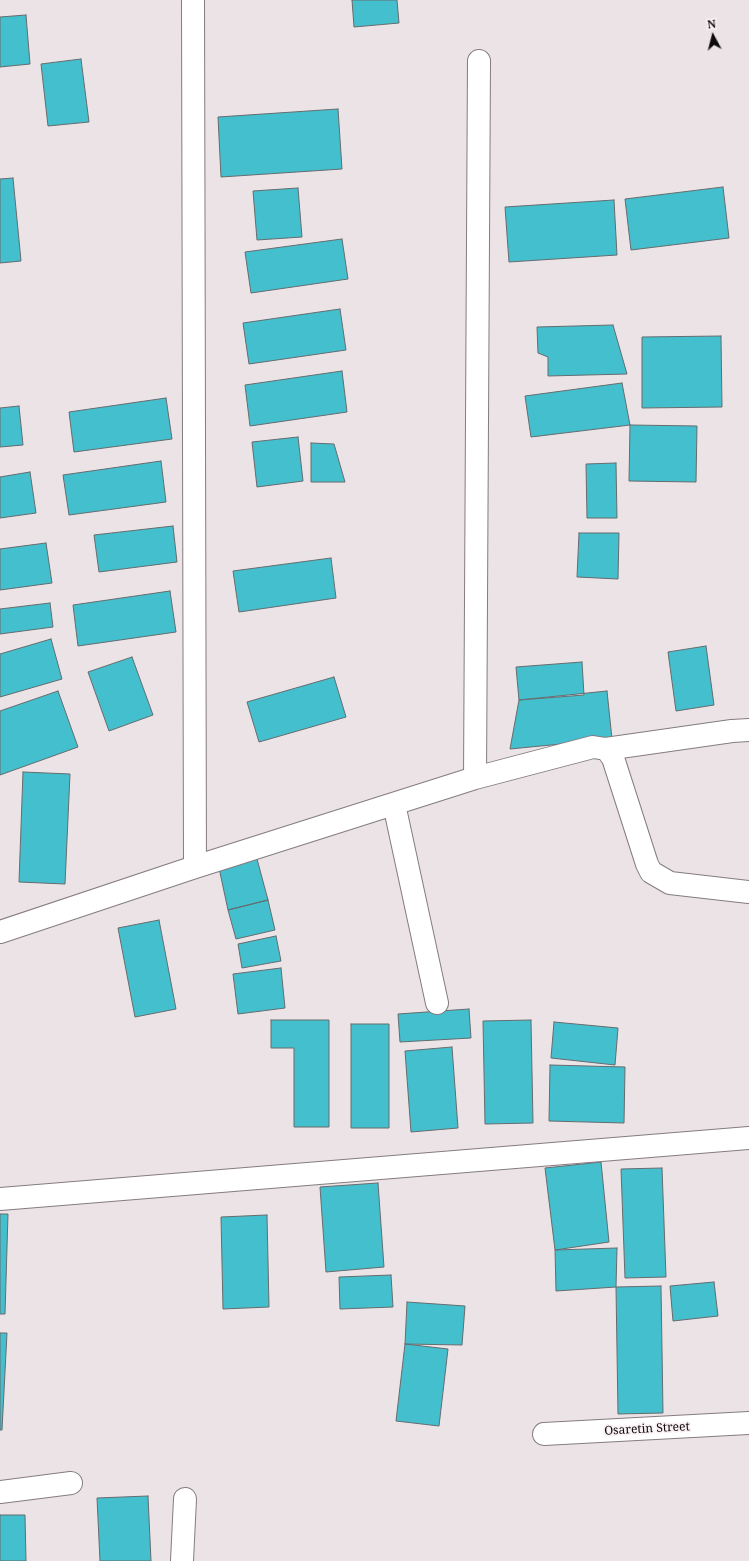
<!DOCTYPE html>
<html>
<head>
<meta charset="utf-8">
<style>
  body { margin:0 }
  #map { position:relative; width:749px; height:1561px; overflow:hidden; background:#ebe3e6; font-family:"Noto Serif",serif }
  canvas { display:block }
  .north { position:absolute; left:693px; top:16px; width:40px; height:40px; -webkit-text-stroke:3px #f9f0f3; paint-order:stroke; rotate:353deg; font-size:11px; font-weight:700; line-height:16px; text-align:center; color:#0d0a0c }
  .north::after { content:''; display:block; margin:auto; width:14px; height:18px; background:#0d0a0c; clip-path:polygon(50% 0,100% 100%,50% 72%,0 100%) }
</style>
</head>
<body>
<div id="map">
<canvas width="749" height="1561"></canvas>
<div class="north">N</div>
</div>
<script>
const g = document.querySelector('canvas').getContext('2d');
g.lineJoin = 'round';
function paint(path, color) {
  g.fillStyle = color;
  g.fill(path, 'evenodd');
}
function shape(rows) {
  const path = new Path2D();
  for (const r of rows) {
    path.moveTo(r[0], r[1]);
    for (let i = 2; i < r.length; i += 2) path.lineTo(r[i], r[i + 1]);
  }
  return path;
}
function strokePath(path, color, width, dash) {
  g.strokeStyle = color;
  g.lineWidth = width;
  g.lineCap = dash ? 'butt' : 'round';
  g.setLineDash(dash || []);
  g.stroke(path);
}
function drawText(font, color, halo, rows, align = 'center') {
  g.font = font + ' "Noto Serif",serif';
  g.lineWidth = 3.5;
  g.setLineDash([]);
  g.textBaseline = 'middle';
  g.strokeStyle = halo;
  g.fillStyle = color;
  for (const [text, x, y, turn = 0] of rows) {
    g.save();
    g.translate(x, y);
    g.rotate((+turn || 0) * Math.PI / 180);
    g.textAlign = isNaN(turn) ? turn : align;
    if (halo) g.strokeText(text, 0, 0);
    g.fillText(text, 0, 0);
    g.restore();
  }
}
const building = shape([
  [352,0,397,0,399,23,354,27,352,0],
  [26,15,30,64,0,67,0,17,26,15],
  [81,59,89,122,48,126,41,64,81,59],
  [338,109,342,169,221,177,218,117,338,109],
  [13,178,21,261,0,263,0,179,13,178],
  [723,187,729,238,631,250,625,199,723,187],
  [298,188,302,237,257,240,253,191,298,188],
  [614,200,617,255,509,262,505,207,614,200],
  [342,239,348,279,251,293,245,252,342,239],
  [340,309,346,350,249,364,243,323,340,309],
  [613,325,627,374,548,376,548,357,538,353,537,327,613,325],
  [721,336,722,407,642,408,642,337,721,336],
  [342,371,347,412,250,426,245,385,342,371],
  [622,383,630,425,531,437,525,396,622,383],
  [166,398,172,439,74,452,69,412,166,398],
  [19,406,23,445,0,447,0,408,19,406],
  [630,425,697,426,696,482,629,481,630,425],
  [298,437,303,481,257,487,252,442,298,437],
  [311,443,334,444,345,482,311,482,311,443],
  [161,461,166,502,69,515,63,475,161,461],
  [616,463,617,518,587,518,586,464,616,463],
  [30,472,36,513,0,518,0,477,30,472],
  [173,526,177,562,99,572,94,535,173,526],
  [579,533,619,533,618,579,577,577,579,533],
  [46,543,52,583,0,590,0,549,46,543],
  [331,558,336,598,239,612,233,571,331,558],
  [170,591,176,632,78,646,73,605,170,591],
  [50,603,53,627,0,634,0,609,50,603],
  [51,639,62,679,0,697,0,654,51,639],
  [706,646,714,705,676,711,668,652,706,646],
  [132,657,153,715,109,731,88,672,132,657],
  [582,662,584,695,519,700,516,667,582,662],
  [334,677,346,717,259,742,247,702,334,677],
  [58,691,78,747,0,775,0,711,58,691],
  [607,691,612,739,510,749,519,700,607,691],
  [23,772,70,774,65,884,19,882,23,772],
  [257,859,268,900,228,910,219,868,257,859],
  [268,900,275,930,236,939,228,910,268,900],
  [159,920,176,1009,135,1017,118,928,159,920],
  [276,936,281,961,242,968,238,944,276,936],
  [281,968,285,1008,238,1014,233,974,281,968],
  [469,1009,471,1038,400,1042,398,1014,469,1009],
  [271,1020,329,1020,329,1127,294,1127,294,1048,271,1048,271,1020],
  [531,1020,533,1123,485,1124,483,1021,531,1020],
  [554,1022,618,1028,615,1065,551,1058,554,1022],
  [351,1024,389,1024,389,1128,351,1128,351,1024],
  [452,1047,458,1128,411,1132,405,1051,452,1047],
  [550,1065,625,1067,624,1123,549,1121,550,1065],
  [601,1162,609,1242,555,1250,545,1168,601,1162],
  [662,1168,666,1277,625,1278,621,1169,662,1168],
  [378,1183,384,1267,326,1272,320,1187,378,1183],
  [0,1214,8,1214,5,1314,0,1314,0,1214],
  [267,1215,269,1307,223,1309,221,1217,267,1215],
  [617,1248,616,1287,556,1291,555,1250,617,1248],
  [391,1275,393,1307,340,1309,339,1277,391,1275],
  [714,1282,718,1316,673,1321,670,1286,714,1282],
  [661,1286,663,1413,618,1414,616,1287,661,1286],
  [407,1302,465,1306,462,1345,405,1344,407,1302],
  [0,1333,7,1333,2,1430,0,1430,0,1333],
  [405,1344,448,1349,439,1426,396,1421,405,1344],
  [148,1496,151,1561,100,1561,97,1498,148,1496],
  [0,1515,25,1515,26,1561,0,1561,0,1515]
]);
paint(building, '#44bfce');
strokePath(building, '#646c6e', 1);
const street = shape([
  [193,0,195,867],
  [606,749,732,731,749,730],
  [475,778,479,61],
  [394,804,437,1003],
  [0,932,195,867,475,778,593,747,606,749,613,758,647,864,651,872,670,883,749,892],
  [0,1199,749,1138],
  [544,1434,749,1423],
  [0,1492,71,1483],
  [182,1561,185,1499]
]);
strokePath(street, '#847c7f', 24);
strokePath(street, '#fff', 22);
drawText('12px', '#0d0a0c', '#f9f0f3', [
  ["Osaretin Street",647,1429,-3]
]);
</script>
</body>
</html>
